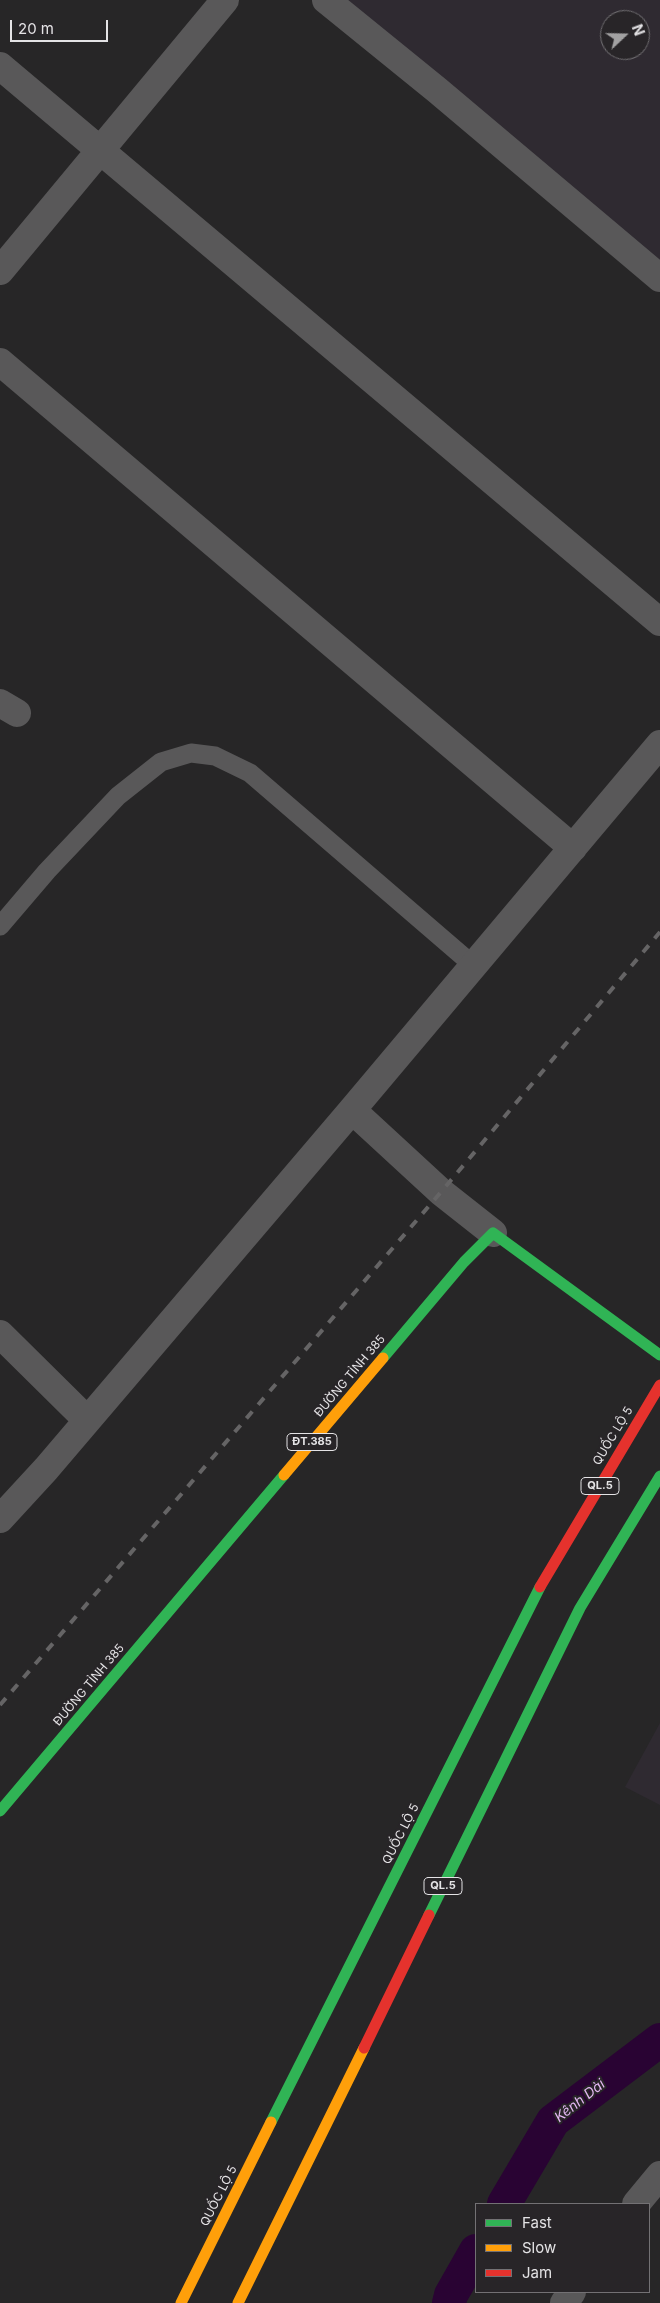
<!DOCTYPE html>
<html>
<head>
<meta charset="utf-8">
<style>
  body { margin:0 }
  #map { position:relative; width:660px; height:2303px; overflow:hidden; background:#272627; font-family:Inter,sans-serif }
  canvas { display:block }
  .legend { position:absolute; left:475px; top:2203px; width:175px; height:90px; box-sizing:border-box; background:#282528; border:1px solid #737174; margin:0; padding:6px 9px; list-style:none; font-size:15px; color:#e4e3e5 }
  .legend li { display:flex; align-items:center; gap:10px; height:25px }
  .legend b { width:25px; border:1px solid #737174 }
  .north { position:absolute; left:600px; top:10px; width:50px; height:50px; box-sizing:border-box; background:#282528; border:1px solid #737174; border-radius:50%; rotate:69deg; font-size:14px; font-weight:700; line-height:20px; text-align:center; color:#e4e3e5 }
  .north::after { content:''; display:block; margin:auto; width:18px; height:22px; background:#a2a1a2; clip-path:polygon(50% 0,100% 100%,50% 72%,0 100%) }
  .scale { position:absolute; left:10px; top:20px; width:98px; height:22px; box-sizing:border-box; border:2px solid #e4e3e5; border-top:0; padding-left:6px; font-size:15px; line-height:18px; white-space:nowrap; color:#e4e3e5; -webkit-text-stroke:4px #282528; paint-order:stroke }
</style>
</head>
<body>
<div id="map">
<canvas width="660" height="2303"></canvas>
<ul class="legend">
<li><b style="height:6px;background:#30b455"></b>Fast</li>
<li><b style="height:6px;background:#ff9f0a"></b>Slow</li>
<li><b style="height:6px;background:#e5322d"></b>Jam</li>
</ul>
<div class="north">N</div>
<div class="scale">20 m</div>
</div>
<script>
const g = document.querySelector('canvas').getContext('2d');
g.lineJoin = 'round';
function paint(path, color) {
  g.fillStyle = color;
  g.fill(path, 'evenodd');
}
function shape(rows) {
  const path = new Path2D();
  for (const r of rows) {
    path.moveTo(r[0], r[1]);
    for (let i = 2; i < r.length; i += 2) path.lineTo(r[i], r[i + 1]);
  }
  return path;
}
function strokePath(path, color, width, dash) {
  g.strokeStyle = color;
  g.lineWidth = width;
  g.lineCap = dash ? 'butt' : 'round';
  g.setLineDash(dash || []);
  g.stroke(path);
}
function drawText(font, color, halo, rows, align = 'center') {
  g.font = font + ' Inter,sans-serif';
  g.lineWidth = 4;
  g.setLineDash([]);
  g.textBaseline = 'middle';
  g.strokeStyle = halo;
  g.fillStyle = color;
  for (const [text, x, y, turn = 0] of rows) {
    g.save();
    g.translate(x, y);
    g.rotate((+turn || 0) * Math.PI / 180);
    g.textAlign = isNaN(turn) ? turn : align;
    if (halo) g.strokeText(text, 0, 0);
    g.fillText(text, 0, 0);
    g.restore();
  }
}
paint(shape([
  [343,0,660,0,660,264],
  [610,20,640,20,640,50,610,50],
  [660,1723,660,1805,625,1787]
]), '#2f2a31');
strokePath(shape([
  [504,2204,553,2121,660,2040],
  [449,2303,451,2295,476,2251]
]), '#290333', 34);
strokePath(shape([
  [0,926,47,871,118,796,161,762,191,753,215,756,250,773,473,965]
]), '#595859', 19);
strokePath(shape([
  [326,0,437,90,660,278],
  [0,66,660,622],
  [0,271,225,0],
  [0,362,573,848],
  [0,703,17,713],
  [352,1110,441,1192,493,1233],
  [0,1334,87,1420],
  [0,1519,46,1469,352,1110,660,744],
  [636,2204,660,2175],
  [564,2303,572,2292]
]), '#595859', 28);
strokePath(shape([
  [383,1358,464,1262,493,1233,660,1355],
  [0,1811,284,1475],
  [429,1915,580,1608,660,1476],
  [271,2122,540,1587]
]), '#30b455', 11);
strokePath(shape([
  [284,1475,383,1358],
  [181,2303,271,2122],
  [238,2303,364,2048]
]), '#ff9f0a', 11);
strokePath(shape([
  [540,1587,660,1385],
  [364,2048,429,1915]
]), '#e5322d', 11);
strokePath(shape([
  [0,1705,441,1192,660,932]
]), '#656465', 4, [9, 9]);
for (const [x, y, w] of [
  [312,1442,50],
  [600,1486,38],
  [443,1886,38]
]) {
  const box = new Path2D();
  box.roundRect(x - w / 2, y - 8.5, w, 17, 4);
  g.fillStyle = '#282528';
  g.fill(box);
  strokePath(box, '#e4e3e5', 1);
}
drawText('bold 11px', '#e4e3e5', null, [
  ["ĐT.385",312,1442],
  ["QL.5",600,1486],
  ["QL.5",443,1886]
]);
drawText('12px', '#e4e3e5', '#282528', [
  ["ĐƯỜNG TỈNH 385",350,1376,-50],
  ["QUỐC LỘ 5",613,1436,-59],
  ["ĐƯỜNG TỈNH 385",89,1685,-50],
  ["QUỐC LỘ 5",401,1834,-63],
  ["QUỐC LỘ 5",219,2196,-63]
]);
drawText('italic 14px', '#e4b8f3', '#282528', [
  ["Kênh Dài",580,2101,-38]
]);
</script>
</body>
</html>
